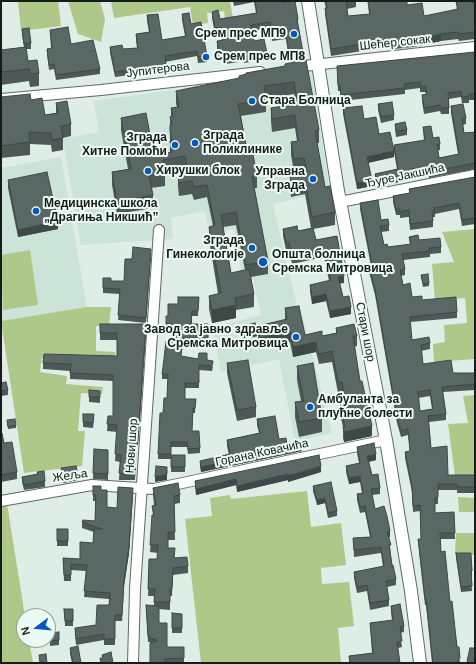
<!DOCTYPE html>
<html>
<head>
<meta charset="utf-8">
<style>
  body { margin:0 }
  #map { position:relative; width:476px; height:664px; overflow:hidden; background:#deede5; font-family:Arial,sans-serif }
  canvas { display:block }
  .frame { position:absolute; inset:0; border:2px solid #171c1a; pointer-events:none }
  .north { position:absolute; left:16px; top:608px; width:40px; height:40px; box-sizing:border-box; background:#ebfaf2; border:1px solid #96a19c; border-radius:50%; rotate:254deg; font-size:11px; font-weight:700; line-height:16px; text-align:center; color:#171c1a }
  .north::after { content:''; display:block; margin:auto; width:14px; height:18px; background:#0457c1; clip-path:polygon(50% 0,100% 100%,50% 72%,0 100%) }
</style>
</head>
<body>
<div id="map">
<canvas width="476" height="664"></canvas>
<div class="frame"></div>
<div class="north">N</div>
</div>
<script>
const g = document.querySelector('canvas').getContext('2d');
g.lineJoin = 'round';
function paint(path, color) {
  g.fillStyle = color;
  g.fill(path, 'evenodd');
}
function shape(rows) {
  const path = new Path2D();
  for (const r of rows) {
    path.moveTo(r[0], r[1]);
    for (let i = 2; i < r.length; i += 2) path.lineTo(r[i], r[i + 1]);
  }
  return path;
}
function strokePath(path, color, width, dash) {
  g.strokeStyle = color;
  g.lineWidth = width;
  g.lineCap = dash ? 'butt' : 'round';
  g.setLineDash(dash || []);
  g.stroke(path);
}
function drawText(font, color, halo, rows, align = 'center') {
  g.font = font + ' Arial,sans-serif';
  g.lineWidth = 4;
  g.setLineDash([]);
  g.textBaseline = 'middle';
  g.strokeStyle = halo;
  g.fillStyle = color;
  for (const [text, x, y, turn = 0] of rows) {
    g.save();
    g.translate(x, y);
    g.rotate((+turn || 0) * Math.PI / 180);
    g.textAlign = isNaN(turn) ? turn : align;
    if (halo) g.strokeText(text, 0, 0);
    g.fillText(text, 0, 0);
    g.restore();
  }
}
paint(shape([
  [311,71,330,191,273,204,297,306,304,322,332,433,295,441,279,359,221,372,212,327,261,315,253,279,243,281,234,229,209,234,205,211,171,218,173,239,81,245,63,139,99,132,94,101],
  [61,157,87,307,1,321,1,168]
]), '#cce3d7');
paint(shape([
  [18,1,58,1,61,26,21,31],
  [68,1,100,1,105,19,101,42,78,34],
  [111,1,230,1,233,19,225,20,224,11,207,13,208,23,193,25,190,7,114,18],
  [475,229,475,359,434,362,433,344,445,342,444,325,467,323,465,298,435,300,432,264,454,262,442,232],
  [30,250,38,305,3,310,1,255],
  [87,307,111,307,109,325,96,326,96,351,115,352,115,360,42,358,40,372,67,376,66,384,103,387,102,394,81,393,78,431,85,431,82,466,24,473,1,321],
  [475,395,475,477,455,476,448,424,468,423,463,396],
  [307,491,311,527,341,523,346,565,321,568,322,584,349,582,354,626,338,628,341,663,201,663,185,519,212,516,210,498,230,495,231,499],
  [458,497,475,498,475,512,459,512],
  [1,504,7,504,25,616,24,640,29,640,33,663,1,663],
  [456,533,475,533,475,555,455,554]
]), '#aec889');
const minor = shape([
  [295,67,475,47],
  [1,99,101,90,260,72],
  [340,202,475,175],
  [1,501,92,485,154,489,386,440],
  [133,663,135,589,159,230]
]);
const major = shape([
  [308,1,338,191,386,440,411,591,420,663]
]);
strokePath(minor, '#5d6a63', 12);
strokePath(major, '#5d6a63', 14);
strokePath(minor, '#fff', 10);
strokePath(major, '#fff', 12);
paint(shape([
  [233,1,282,1,282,3,298,19,298,25,303,52,303,58,289,60,286,39,272,41,270,28,252,31,254,41,267,53,267,59,244,63,244,61,226,64,225,60,219,60,217,47,217,41,222,41,221,33,215,34,212,18,212,12,220,19,256,13,254,2,234,6],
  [324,1,356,1,356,7,347,9,348,16,369,14,368,2,407,5,424,16,457,10,456,2,475,2,475,39,459,41,458,39,441,41,413,47,394,49,393,46,331,56,325,14,326,8],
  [182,14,191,24,207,56,207,62,198,63,197,56,165,62,166,70,115,77,110,53,110,47,123,49,137,48,136,40,136,34,149,32,147,21,147,15,162,40,185,36,182,20],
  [22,29,31,43,31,49,26,49,28,61,39,73,39,86,30,87,29,81,1,85,1,50,24,47,22,35],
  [50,30,71,44,100,69,100,74,56,80,54,69,49,70,47,54,47,49,51,48],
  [475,52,475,100,469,100,469,103,462,103,461,97,449,99,449,114,441,114,440,111,424,114,422,101,422,95,426,94,425,92,420,92,420,88,405,90,405,94,341,101,340,91,338,91,337,66],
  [285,64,319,130,319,143,317,143,325,187,335,212,335,225,313,229,316,240,337,236,344,283,340,283,343,297,351,314,330,318,326,301,312,304,310,292,310,285,329,281,324,257,292,264,289,249,286,250,283,236,283,229,298,231,311,228,305,194,291,197,290,188,290,175,304,173,304,170,294,172,291,155,291,142,297,141,295,128,272,132,271,121,271,108,296,104,294,94,266,99,266,112,241,116,247,150,257,175,257,188,254,188,268,261,268,274,251,277,254,294,254,307,236,310,236,318,212,323,209,309,209,296,218,294,209,239,209,227,213,226,207,197,194,200,192,194,179,196,178,187,178,174,185,173,185,169,165,173,165,186,151,188,153,195,153,208,117,214,112,185,112,172,128,169,121,130,121,118,154,156,170,153,170,117,171,116,171,108,177,107,176,104,176,91,239,79,239,76,246,75,246,73,285,66],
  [236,225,245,270,231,273,223,227],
  [1,97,31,100,45,115,56,113,56,103,71,124,71,136,63,138,63,150,52,152,51,145,30,144,30,155,1,158],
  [378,104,394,115,394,120,381,123,378,110],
  [451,106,466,118,466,124,463,125,464,133,475,132,475,169,429,178,428,173,412,175,412,179,377,187,375,180,375,174,397,169,394,152,394,157,368,163,372,186,357,189,343,114,343,108,364,119,379,134,394,150,394,145,424,141,423,127,433,138,440,144,440,150,438,150,439,158,458,154,451,113],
  [395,124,407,130,407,135,396,137,395,129],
  [475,177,475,224,462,226,459,209,435,214,435,217,433,217,433,227,410,230,409,217,400,218,400,215,396,215,393,202,393,196,409,193,409,189],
  [8,180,58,229,18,237,8,188],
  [360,203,381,220,389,225,389,231,381,232,384,245,388,247,410,245,409,237,441,247,441,253,430,254,430,257,403,260,405,269,405,275,401,276,403,285,412,297,457,312,457,318,410,322,412,340,430,343,430,349,421,351,423,364,453,373,475,373,475,390,443,392,446,414,446,420,429,422,431,448,448,475,475,475,475,493,457,493,457,490,438,490,438,504,435,504,435,513,454,512,455,539,440,539,441,552,450,602,460,663,432,663,426,605,425,605,419,552,418,539,421,539,420,511,413,512,412,492,405,458,405,452,410,452,408,435,401,437,397,423,375,295,369,272,369,266,371,266,360,209],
  [430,396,432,409,420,411,418,398],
  [151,254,146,323,118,320,120,294,103,293,103,278,111,281,124,281,132,259],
  [421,275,429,283,429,286,423,287],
  [199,297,198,316,192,316,192,324,208,324,208,343,183,343,181,356,207,361,213,367,212,371,199,370,199,388,185,388,185,399,196,399,195,413,193,413,192,431,200,448,200,453,188,454,187,447,171,447,171,455,185,455,185,472,171,472,171,459,158,459,158,454,163,413,167,398,168,379,162,379,162,374,172,341,172,329,166,329,166,316,168,316,178,304],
  [285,308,305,335,322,336,336,333,336,328,357,336,357,346,354,347,360,381,372,436,344,442,343,438,343,427,340,414,340,403,344,402,342,392,338,393,332,362,319,364,316,352,293,357,290,342,260,348,258,336,258,326,285,320],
  [100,324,146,331,138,445,132,445,131,452,136,459,135,480,119,480,120,462,115,461,117,432,107,431,108,416,113,416,113,381,70,379,70,371,43,369,43,363,117,356,117,340,100,340],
  [239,327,257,336,241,340,239,332],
  [227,363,256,407,256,417,237,421,227,373],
  [297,366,322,418,322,432,299,437,295,417,295,402,301,401,297,380],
  [1,383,8,390,8,395,1,396],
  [89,390,100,391,100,403,89,402],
  [257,419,279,439,287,444,302,451,201,472,200,467,200,461,229,455,227,446,227,440,259,433,257,425],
  [7,420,16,425,16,428,8,429],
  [94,420,93,428,83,427,83,422],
  [1,433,4,443,17,472,17,479,1,482],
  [357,447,376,460,369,462,372,475,380,488,380,494,372,495,375,509,390,537,389,537,392,565,396,579,396,585,387,587,389,600,389,606,370,610,367,591,357,593,354,578,354,572,383,567,381,553,354,557,353,538,370,537,365,512,360,513,357,500,357,494,362,493,360,482,349,484,346,472,346,466,359,463,357,453],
  [94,449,108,450,108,480,93,479],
  [61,468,78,480,63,483,61,474],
  [37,472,45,481,45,487,24,490,22,482,22,477,37,474],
  [321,472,288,482,288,480,237,492,236,485,196,495,195,487,195,481],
  [93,486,101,490,107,507,117,508,133,494,129,553,124,586,122,621,115,621,115,645,104,645,104,640,76,645,75,634,75,628,96,625,109,605,109,599,84,597,86,571,71,570,71,581,64,581,63,558,80,559,93,543,94,532,82,528,82,522,95,521,95,501,93,501],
  [313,486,337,511,337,516,328,518,325,503,317,505,313,491],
  [153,488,180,495,180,503,174,504,175,540,168,540,168,548,175,558,188,566,188,573,173,575,172,596,170,596,170,610,159,609,159,623,167,647,184,647,184,663,150,663,150,642,148,642,146,605,154,606,154,596,148,596,149,570,157,559,158,553,150,552,153,515,152,506,154,505,153,495],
  [57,529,68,529,68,546,57,546],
  [456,553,472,571,472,576,471,576,472,591,461,592,456,558],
  [391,606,404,626,404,632,400,633,402,647,398,648,400,663,349,663,349,656,372,653,370,623,392,620,391,612],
  [64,609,73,609,73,626,65,626],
  [172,613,182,614,182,633,172,633],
  [50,633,59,640,59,645,50,646],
  [70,648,81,663,72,663,70,654]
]), '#4d5957');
paint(shape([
  [441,34,441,41,413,47,413,40],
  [394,151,394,157,367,163,367,157],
  [412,173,412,179,377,187,377,181],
  [372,180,372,186,357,189,357,183],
  [58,221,58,229,18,237,18,230],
  [344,276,344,283,338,284,338,277],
  [326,294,326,301,312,304,312,297],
  [236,305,236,318,212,323,212,310],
  [351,307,351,314,330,318,330,311],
  [146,324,146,331,138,445,138,438],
  [257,331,257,336,241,340,241,335],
  [290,331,290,342,260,348,260,338],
  [316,342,316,352,293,357,293,347],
  [372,426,372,436,344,442,344,432],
  [302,445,302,451,201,472,201,467],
  [376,454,376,460,367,462,367,456],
  [321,466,321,472,288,482,288,476],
  [167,474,167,480,155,482,155,477],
  [288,474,288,480,237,492,237,486],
  [78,475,78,480,63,483,63,478],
  [360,476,360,482,349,484,349,478],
  [236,479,236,485,196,495,196,489],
  [133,488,129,553,124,586,122,621,124,580],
  [325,498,325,503,317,505,317,500],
  [390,531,390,537,387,538,387,532]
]), '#3e4947');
const building = shape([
  [255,1,282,1,282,3,295,1,298,19,297,19,303,52,289,54,286,33,272,35,270,22,251,25,254,41,264,39,267,53,244,57,244,55,226,58,225,53,219,54,217,41,223,40,221,27,215,28,212,12,218,10,220,19,257,13,255,1],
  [326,1,353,1,346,2,348,16,370,14,368,2,375,1,407,1,407,5,422,3,424,16,458,9,456,2,465,1,472,1,472,3,475,2,475,32,459,34,458,32,441,34,413,40,394,42,393,39,331,49,325,8,327,8,326,1],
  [189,13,191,24,201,22,207,56,198,57,197,51,165,56,166,64,115,72,110,47,122,45,123,49,138,48,136,34,150,32,147,15,158,14,162,40,186,36,182,14,189,13],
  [68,27,71,44,93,40,100,69,56,75,54,64,49,65,47,49,52,48,50,30,68,27],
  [29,28,31,43,24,44,22,29,29,28],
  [26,47,28,61,37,60,39,73,30,74,29,69,1,72,1,50,26,47],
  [475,52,475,94,469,94,469,96,462,97,461,91,448,93,449,108,441,108,440,105,424,108,422,95,427,94,425,86,420,86,420,82,404,84,405,88,341,95,340,85,338,85,337,66,475,52],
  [306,60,319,130,315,131,325,187,330,186,335,212,312,217,305,181,291,184,290,175,307,172,304,158,294,159,291,142,298,141,295,115,272,119,271,108,298,104,294,82,264,86,266,100,238,104,247,150,252,149,257,175,252,176,268,261,246,265,236,212,221,215,231,273,249,269,254,294,235,298,236,305,212,310,209,296,221,293,209,227,215,225,207,185,194,187,192,181,179,183,178,174,188,172,185,156,163,160,165,173,149,176,153,195,117,202,112,172,131,169,121,118,146,113,154,156,172,152,170,141,172,141,170,131,170,125,172,124,170,117,173,116,171,108,179,107,176,91,239,78,239,76,246,74,246,73,285,66,285,64,306,60],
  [30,94,31,100,42,98,45,115,58,113,56,103,67,101,71,124,61,126,63,138,52,140,51,133,29,132,30,142,1,146,1,97,30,94],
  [392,102,394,115,381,117,378,104,392,102],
  [463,104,466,118,462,119,464,133,475,132,475,163,429,172,428,167,411,169,412,173,377,181,375,174,398,169,394,145,425,140,423,127,431,126,433,138,439,137,440,144,437,144,439,158,459,154,451,106,463,104],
  [362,106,364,119,376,117,379,134,390,132,394,151,367,157,372,180,357,183,343,108,362,106],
  [405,122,407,130,396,131,395,124,405,122],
  [47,172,58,221,18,230,8,180,47,172],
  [475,177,475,218,462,220,459,203,434,208,435,211,432,211,433,221,410,224,409,210,400,212,400,209,396,209,393,196,410,193,409,189,475,177],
  [378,200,381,220,388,219,389,225,380,226,384,245,387,244,388,247,411,244,409,237,418,235,419,240,440,238,441,247,429,248,430,251,402,254,405,269,400,270,403,285,410,283,412,297,422,296,422,300,456,297,457,312,410,317,412,340,429,337,430,343,421,345,423,364,451,360,453,373,475,373,475,384,442,387,446,414,428,416,431,448,447,446,448,475,475,475,475,487,457,487,457,484,438,484,438,497,435,498,435,513,454,512,455,533,440,533,441,552,445,551,450,602,452,601,457,647,459,647,460,658,457,662,459,663,433,663,426,599,425,599,419,546,418,539,421,539,420,505,413,506,412,486,405,452,410,451,408,429,401,431,397,417,375,289,369,266,372,265,360,203,378,200],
  [430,390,433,409,420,411,418,392,430,390],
  [297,226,298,231,313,228,316,240,337,236,344,276,338,277,343,297,349,296,351,307,330,311,326,294,312,297,310,285,331,280,324,250,292,256,289,242,286,242,283,229,297,226],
  [133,247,151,249,146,318,118,315,120,289,103,288,103,278,111,278,111,281,124,281,125,259,132,259,133,247],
  [428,274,429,283,423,284,421,275,428,274],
  [178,297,199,297,198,311,192,311,191,324,208,324,208,338,183,338,181,356,198,359,199,353,207,353,207,360,213,361,212,366,199,365,199,383,185,383,185,399,196,399,195,408,193,408,192,431,199,431,200,448,188,449,187,442,171,442,171,454,158,454,160,413,163,413,164,398,167,398,168,374,162,374,163,367,166,341,172,341,172,324,166,324,166,316,168,316,168,304,178,304,178,297],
  [299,306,305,335,322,331,322,336,337,333,336,328,354,324,357,336,353,336,360,381,362,381,372,426,344,432,343,427,345,427,340,403,346,402,342,382,338,382,332,351,319,354,316,342,293,347,290,331,260,338,258,326,287,319,285,308,299,306],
  [255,323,257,331,241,335,239,327,255,323],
  [100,324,146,324,138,438,132,438,131,452,136,452,135,474,119,473,121,455,115,454,117,425,107,424,108,416,113,416,113,375,70,373,71,364,43,363,44,354,117,356,117,333,100,333,100,324],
  [248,360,256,407,237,410,227,363,248,360],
  [313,363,322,418,299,422,295,402,304,401,297,366,313,363],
  [6,382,8,390,1,391,1,383,6,382],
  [89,390,100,391,100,397,89,397,89,390],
  [83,414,94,414,93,423,83,422,83,414],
  [275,416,279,439,286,438,287,444,300,441,302,445,201,467,200,461,230,454,227,440,260,433,257,419,275,416],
  [15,419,16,425,8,427,7,420,15,419],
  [1,433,2,433,4,443,12,442,17,472,1,475,1,433],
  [374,443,376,454,367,456,372,475,378,474,380,488,371,489,375,509,384,506,387,516,390,531,387,532,391,545,389,545,392,565,393,565,396,579,386,581,389,600,370,603,367,585,357,587,354,572,384,566,381,547,354,550,353,538,371,537,365,506,360,507,357,494,363,493,360,476,349,478,346,466,360,463,357,447,374,443],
  [94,449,108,450,108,474,93,473,94,449],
  [171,455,185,455,185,467,171,467,171,455],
  [319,455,321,466,288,476,288,474,237,486,236,479,196,489,195,481,319,455],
  [76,466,78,475,63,478,61,468,76,466],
  [156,466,167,467,167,474,155,477,156,466],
  [44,471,45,481,24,485,22,477,38,474,37,472,44,471],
  [331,482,337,511,328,513,325,498,317,500,313,486,331,482],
  [178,483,180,495,174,496,175,532,168,532,168,548,175,548,174,558,187,557,188,566,173,568,172,588,170,588,170,602,154,602,155,589,148,589,149,559,157,559,158,545,150,545,152,515,154,515,152,506,156,505,153,488,178,483],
  [93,486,101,486,101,490,107,490,107,507,117,508,118,487,133,488,129,547,124,580,122,615,115,615,115,639,104,639,104,634,76,639,75,628,96,625,97,605,109,605,110,593,84,591,87,565,71,564,71,575,64,575,63,558,80,559,80,542,93,543,94,529,102,529,82,522,83,520,95,521,96,495,93,495,93,486],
  [57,529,68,529,68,541,57,541,57,529],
  [456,553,471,553,472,571,471,571,472,586,461,587,456,553],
  [400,604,404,626,400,627,402,641,397,642,400,663,350,663,349,656,373,653,370,623,393,620,391,606,400,604],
  [146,605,159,606,159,623,167,623,167,647,184,647,184,658,165,659,165,663,150,663,150,643,157,641,156,639,150,639,150,636,148,636,146,605],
  [64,609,73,609,73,621,65,621,64,609],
  [172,613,182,614,182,628,172,628,172,613],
  [59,632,59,640,50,641,50,633,59,632],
  [78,646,81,663,73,663,70,648,78,646],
  [470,648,475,648,475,663,470,663,467,661,470,648],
  [111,652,113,663,101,663,100,658,103,658,102,655,111,652],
  [46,654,47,663,40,663,39,655,46,654]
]);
paint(building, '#596865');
strokePath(building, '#3e4947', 1);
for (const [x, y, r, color] of [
  [294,34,4,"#0457c1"],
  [206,57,4,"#0457c1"],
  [252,101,4,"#0457c1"],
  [195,143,4,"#0457c1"],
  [175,145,4,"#0457c1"],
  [148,171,4,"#0457c1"],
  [313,179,4,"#0457c1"],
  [36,211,4,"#0457c1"],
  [252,248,4,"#0457c1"],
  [263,262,5,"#0457c1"],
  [296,337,4,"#0457c1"],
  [310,407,4,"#0457c1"]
]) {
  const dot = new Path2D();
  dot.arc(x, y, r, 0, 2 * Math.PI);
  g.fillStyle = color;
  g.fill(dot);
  strokePath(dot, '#ebfaf2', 1.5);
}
drawText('bold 12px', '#171c1a', '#ebfaf2', [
  ["Срем прес МП9",286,34,"right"],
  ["Срем прес МП8",214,57],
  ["Стара Болница",260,101],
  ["Зграда",203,136],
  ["Поликлинике",203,150],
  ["Зграда",167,138,"right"],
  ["Хитне Помоћи",167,152,"right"],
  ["Хирушки блок",156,171],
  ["Управна",305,172,"right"],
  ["Зграда",305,186,"right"],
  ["Медицинска школа",44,204],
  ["„Драгиња Никшић”",44,218],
  ["Зграда",244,241,"right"],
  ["Гинекологије",244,255,"right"],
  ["Општа болница",272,255],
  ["Сремска Митровица",272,269],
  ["Завод за јавно здравље",288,330,"right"],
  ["Сремска Митровица",288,344,"right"],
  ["Амбуланта за",318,400],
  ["плућне болести",318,414]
], 'left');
drawText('12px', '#171c1a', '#ebfaf2', [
  ["Шећер сокак",395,43,-6],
  ["Јупитерова",158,70,-7],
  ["Ђуре Јакшића",405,176,-12],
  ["Стари шор",365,332,79],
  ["Нови шор",132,446,-86],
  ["Горана Ковачића",262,453,-12],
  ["Жеља",70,476,-8]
]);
</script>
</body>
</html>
